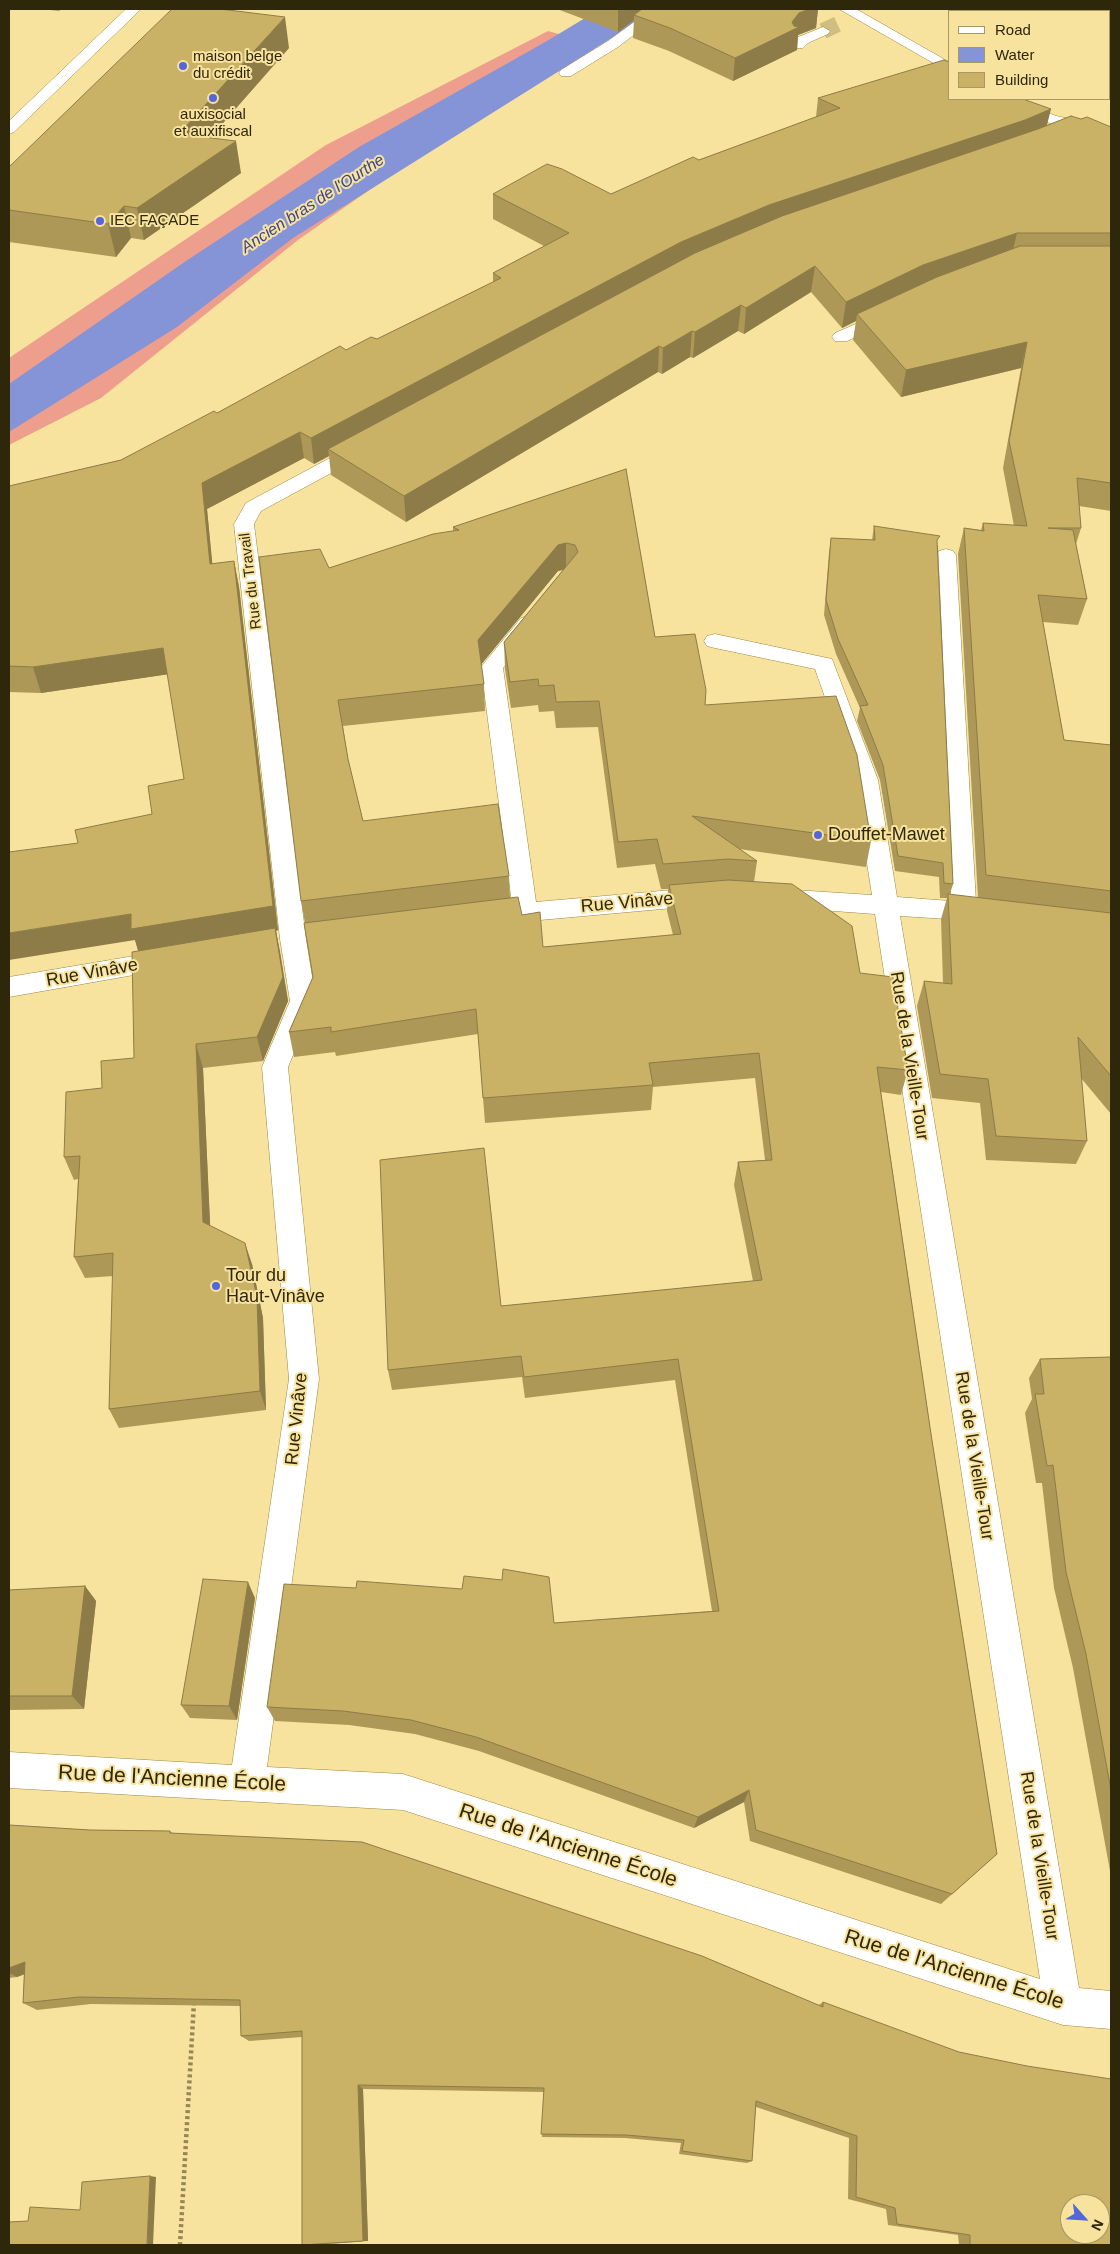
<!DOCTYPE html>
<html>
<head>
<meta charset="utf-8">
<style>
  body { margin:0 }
  #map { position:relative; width:1120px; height:2254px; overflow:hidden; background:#f8e39e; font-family:Helvetica,sans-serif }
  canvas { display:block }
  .frame { position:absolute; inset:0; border:10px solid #2f270a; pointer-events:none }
  .legend { position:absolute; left:948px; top:10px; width:162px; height:90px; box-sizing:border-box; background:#f8e39e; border:1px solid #a89863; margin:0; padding:6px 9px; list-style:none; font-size:15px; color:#2f270a }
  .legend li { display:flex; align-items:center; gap:10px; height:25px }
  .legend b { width:25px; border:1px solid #a89863 }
  .north { position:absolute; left:1060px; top:2194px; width:50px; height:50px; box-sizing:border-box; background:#f8e39e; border:1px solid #a89863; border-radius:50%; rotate:116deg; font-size:14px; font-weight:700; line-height:20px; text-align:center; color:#2f270a }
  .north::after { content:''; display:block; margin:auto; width:18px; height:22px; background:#5466dc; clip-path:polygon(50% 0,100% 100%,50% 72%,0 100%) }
</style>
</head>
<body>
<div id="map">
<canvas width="1120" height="2254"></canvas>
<div class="frame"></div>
<ul class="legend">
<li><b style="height:6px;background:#fff"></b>Road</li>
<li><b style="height:14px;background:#8494d6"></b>Water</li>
<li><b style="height:14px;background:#c9b165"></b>Building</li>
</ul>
<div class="north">N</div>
</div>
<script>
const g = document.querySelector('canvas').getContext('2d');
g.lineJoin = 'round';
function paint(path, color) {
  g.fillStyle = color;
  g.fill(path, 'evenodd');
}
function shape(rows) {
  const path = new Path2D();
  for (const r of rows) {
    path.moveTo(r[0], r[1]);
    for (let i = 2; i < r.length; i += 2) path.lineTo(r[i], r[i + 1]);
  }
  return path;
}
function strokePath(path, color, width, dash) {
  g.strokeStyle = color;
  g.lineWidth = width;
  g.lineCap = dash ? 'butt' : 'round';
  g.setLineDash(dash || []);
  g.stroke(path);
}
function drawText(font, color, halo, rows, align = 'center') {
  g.font = font + ' Helvetica,sans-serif';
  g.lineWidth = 4;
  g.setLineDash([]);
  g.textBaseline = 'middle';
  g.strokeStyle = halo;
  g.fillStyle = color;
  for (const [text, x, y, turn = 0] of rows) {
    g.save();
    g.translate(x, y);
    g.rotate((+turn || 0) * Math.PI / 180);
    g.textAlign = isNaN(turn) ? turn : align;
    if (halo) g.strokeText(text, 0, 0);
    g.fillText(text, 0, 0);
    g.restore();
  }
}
paint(shape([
  [548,31,590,43,415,158,298,240,101,398,9,445,9,358,326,145]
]), '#ee9e8c');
paint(shape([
  [600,9,658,9,293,238,177,327,9,432,9,384,186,261,359,147,547,41]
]), '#8494d6');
strokePath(shape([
  [823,31,838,24]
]), '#d0bd80', 16, [16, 8]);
const minor = shape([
  [126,9,141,9,14,132,9,134,9,121,126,9],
  [652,9,668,9,618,47,571,76,561,76,559,73,561,70,608,41,652,9],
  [839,9,856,9,949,62,949,72,839,9],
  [823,27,830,31,828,34,808,43,803,48,793,48,791,45,798,37,823,27],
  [994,99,1015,99,1056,116,1111,128,1111,138,1046,122,997,102,994,99],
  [888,310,894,311,897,315,894,319,847,341,835,341,832,337,835,333,888,310],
  [363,442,370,444,373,448,370,452,261,511,254,524,306,939,316,1001,288,1067,319,1379,267,1767,403,1774,1040,1979,875,914,779,907,770,904,767,898,770,892,779,889,872,895,854,780,815,669,715,648,707,646,704,641,707,636,715,634,832,659,878,780,897,897,951,901,936,555,939,551,946,549,953,551,956,555,976,902,989,905,992,912,989,919,980,921,900,916,1079,1988,1111,1991,1111,2029,1063,2025,403,1810,9,1788,9,1752,232,1765,289,1379,262,1067,290,1001,280,939,234,524,246,503,356,444,363,442],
  [529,616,537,618,540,623,503,668,536,902,706,887,715,890,718,896,715,902,706,905,485,925,476,923,473,916,476,909,512,904,481,667,521,618,529,616],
  [170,950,179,953,183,960,179,967,9,997,9,977,170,950]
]);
strokePath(minor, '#9b8644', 1);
strokePath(shape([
  [180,2245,194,2002]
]), '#948655', 4.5, [3, 3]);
paint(minor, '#fff');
paint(shape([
  [41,9,62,9,59,11],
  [557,9,818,9,816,28,798,35,797,50,733,81,669,51,633,38,634,20,618,32],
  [289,48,210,138,241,173,144,240,131,238,116,257,9,242,9,167],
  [818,98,1047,125,1081,119,1111,127,1111,511,1079,506,1081,528,1076,544,1087,599,1078,625,1043,622,1064,740,1111,745,1111,1114,1081,1078,1087,1141,1076,1164,986,1160,980,1103,932,1098,917,1006,924,981,943,983,941,919,947,898,940,898,939,877,895,871,880,780,857,721,860,708,836,654,824,615,829,553,831,538,872,540,874,526,938,546,953,884,950,894,978,898,958,554,964,528,981,530,983,523,1014,526,1003,468,1021,368,901,397,853,340,856,321,842,328,811,292,744,334,738,331,693,358,690,357,662,374,658,372,406,522,331,475,329,456,314,464,304,458,207,509,212,564,234,561,239,587,278,930,276,931,280,952,288,1001,263,1061,203,1068,210,1226,252,1264,263,1318,266,1410,119,1428,109,1409,113,1276,85,1278,74,1257,78,1179,74,1180,64,1157,102,1088,134,1058,138,951,135,940,78,843,152,814,184,779,168,674,41,693,9,692,9,486,121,460,346,350,377,339,493,282,493,273,544,246,493,219,493,194,611,194,699,160,816,117],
  [626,469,655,637,705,705,871,841,866,867,739,849,757,861,754,882,860,973,908,1070,901,1095,881,1092,931,1434,997,1854,941,1904,750,1841,744,1802,694,1828,479,1751,415,1734,349,1725,275,1721,267,1707,554,1623,712,1611,675,1380,525,1398,522,1377,392,1390,388,1370,501,1306,753,1281,734,1185,738,1162,765,1160,755,1078,653,1087,651,1110,485,1123,478,1034,336,1056,335,1052,294,1057,289,1032,313,977,305,923,301,901,329,568,453,531,453,527],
  [563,570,504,642,505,669,511,708,538,705,539,712,554,711,556,728,598,727,617,868,655,864,661,889,668,889,667,911,673,935,543,947,522,915,510,898,509,876,363,821,348,759,343,726,485,711,484,684,481,664,558,571],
  [1111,1357,1111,1871,1110,1871,1073,1668,1054,1588,1042,1483,1036,1483,1025,1413,1032,1399,1029,1378,1040,1359],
  [85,1586,96,1601,84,1709,9,1710,9,1590],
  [255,1598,237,1720,190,1718,181,1705],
  [9,1825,90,1830,170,1831,172,1833,819,2005,823,2002,1111,2245,959,2245,958,2235,888,2225,886,2209,848,2199,849,2138,756,2107,752,2161,747,2163,679,2154,681,2143,625,2138,542,2137,544,2092,363,2089,368,2241,315,2245,302,2245,302,2037,249,2041,241,2036,240,2006,91,2004,37,2010,23,2003,24,1974,17,1977,9,1978]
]), '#ad9857');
paint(shape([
  [618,9,649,9,634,15,634,20,618,32],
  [809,9,818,9,816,28,798,35,797,50,733,81,735,58,792,22,799,13],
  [285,17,289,48,185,166,179,134],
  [1051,109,1045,133,328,449,329,456,314,464,311,438,681,242,769,205],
  [236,141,241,173,144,240,137,208],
  [124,206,131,238,116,257,108,224],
  [1017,233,1011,258,857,314,856,321,842,328,846,302,923,265],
  [815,266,811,292,744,334,746,308],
  [741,305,738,331,693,358,695,332],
  [692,331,690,357,662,374,663,348],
  [1027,342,1021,368,901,397,906,370],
  [659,346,658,372,406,522,404,496],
  [300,432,304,458,207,509,215,590,210,564,202,483],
  [566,543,566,569,558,571,480,666,478,640,558,545],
  [234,561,239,587,278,930,276,931,280,952,288,1001,263,1061,257,1037,139,953,135,940,9,960,9,933,131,914,273,906],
  [163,648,170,674,41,693,33,667],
  [196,1044,203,1068,211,1244,203,1222],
  [245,1243,252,1264,263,1318,266,1410,260,1391],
  [248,1582,255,1598,237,1720,229,1706],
  [85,1586,96,1601,84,1709,72,1696],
  [749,1790,744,1802,694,1828,698,1817],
  [25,1962,39,1969,17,1977,9,1973,9,1968],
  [358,2085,363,2089,368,2241,363,2241],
  [150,2176,156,2177,153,2245,147,2245]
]), '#8d7c47');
const building = shape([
  [172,9,220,9,285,17,179,134,236,141,137,208,124,206,108,224,9,210,9,167,172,9],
  [642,9,809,9,799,13,792,22,794,26,799,27,735,58,670,28,634,15,642,9],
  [944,60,949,62,949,99,1023,99,1051,109,1025,120,769,205,681,242,311,438,300,432,202,483,210,564,234,561,273,906,131,929,131,914,9,933,9,852,78,843,75,830,152,814,148,786,184,779,163,648,33,667,9,666,9,486,121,460,214,411,217,413,340,346,346,350,371,337,377,339,501,278,493,273,569,233,493,194,547,164,562,169,611,194,693,157,699,160,840,108,818,98,944,60],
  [1071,116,1081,119,1087,117,1111,127,1111,233,1017,233,923,265,846,302,815,266,746,308,741,305,695,332,692,331,663,348,659,346,404,496,328,449,695,253,782,216,1038,129,1071,116],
  [1020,246,1111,246,1111,483,1077,478,1081,528,1048,528,1073,530,1087,599,1038,595,1064,740,1111,745,1111,891,986,875,964,528,984,531,983,523,1027,526,1009,441,1027,342,906,370,857,314,937,277,1020,246],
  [626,469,655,637,695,634,706,690,705,705,836,696,857,755,871,841,692,816,757,861,728,859,663,864,657,839,618,842,599,701,556,702,554,685,539,686,538,679,510,682,504,642,578,552,575,545,566,543,558,545,478,640,484,684,338,700,348,759,363,821,498,804,509,876,301,901,259,557,320,549,329,568,433,534,459,530,453,527,626,469],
  [874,526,940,536,937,540,953,884,944,883,943,863,898,856,883,765,860,706,868,705,838,639,826,600,831,538,875,540,874,526],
  [728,880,792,884,852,926,860,973,893,977,908,1070,877,1067,931,1434,997,1854,952,1894,756,1830,749,1790,698,1817,476,1737,411,1720,343,1711,267,1707,284,1584,356,1588,357,1581,462,1589,464,1576,502,1580,503,1569,549,1577,554,1623,719,1611,678,1359,524,1377,521,1356,388,1370,380,1160,484,1148,501,1306,762,1280,738,1162,772,1160,759,1053,649,1063,653,1085,483,1098,476,1009,331,1032,331,1027,289,1032,313,977,304,923,518,897,522,915,540,912,543,947,681,934,669,885,728,880],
  [948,894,1111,913,1111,1076,1078,1037,1087,1141,996,1136,988,1079,940,1074,924,981,952,984,948,894],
  [275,928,283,977,257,1037,196,1044,203,1222,245,1243,257,1297,260,1391,109,1409,113,1253,74,1257,80,1156,64,1157,66,1092,102,1088,101,1061,134,1058,132,952,275,928],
  [1111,1357,1111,1790,1086,1654,1066,1572,1053,1465,1047,1466,1035,1394,1044,1394,1040,1359,1111,1357],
  [203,1579,248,1582,229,1706,181,1705,203,1579],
  [85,1586,72,1696,9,1696,9,1590,85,1586],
  [9,1825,90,1830,170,1831,170,1833,362,1842,702,1956,823,2007,823,2002,959,2052,1027,2066,1111,2079,1111,2245,970,2245,970,2235,897,2224,895,2208,856,2197,857,2136,756,2101,752,2161,682,2151,684,2140,626,2135,541,2134,544,2088,358,2085,363,2241,302,2245,302,2031,241,2036,240,2000,79,1997,23,2003,25,1962,9,1968,9,1825],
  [1070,2204,1100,2204,1100,2234,1070,2234,1070,2204],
  [150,2176,147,2245,9,2245,9,2222,28,2221,30,2207,80,2210,82,2182,150,2176]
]);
paint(building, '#c9b165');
strokePath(building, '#8d7c47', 1);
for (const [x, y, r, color] of [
  [183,66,5,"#5466dc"],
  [213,98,5,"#5466dc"],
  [100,221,5,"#5466dc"],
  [818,835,5,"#5466dc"],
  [216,1286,5,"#5466dc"]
]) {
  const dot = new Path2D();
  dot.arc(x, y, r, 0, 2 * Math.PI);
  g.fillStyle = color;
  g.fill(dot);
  strokePath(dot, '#f8e39e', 2);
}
drawText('15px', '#2f270a', '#f8e39e', [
  ["maison belge",193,57],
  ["du crédit",193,74],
  ["auxisocial",213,115,"center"],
  ["et auxifiscal",213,132,"center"],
  ["IEC FAÇADE",110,221]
], 'left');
drawText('15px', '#2f270a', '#f8e39e', [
  ["Rue du Travail",251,581,-97]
]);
drawText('italic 16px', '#374392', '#f8e39e', [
  ["Ancien bras de l'Ourthe",313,204,-33]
]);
drawText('18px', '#2f270a', '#f8e39e', [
  ["Douffet-Mawet",828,835],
  ["Tour du",226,1276],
  ["Haut-Vinâve",226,1297]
], 'left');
drawText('18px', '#2f270a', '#f8e39e', [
  ["Rue Vinâve",627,903,-5],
  ["Rue Vinâve",92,973,-10],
  ["Rue de la Vieille-Tour",909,1056,81],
  ["Rue Vinâve",297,1419,-84],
  ["Rue de la Vieille-Tour",974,1456,81],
  ["Rue de la Vieille-Tour",1039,1856,81]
]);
drawText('21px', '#2f270a', '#f8e39e', [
  ["Rue de l'Ancienne École",172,1779,3],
  ["Rue de l'Ancienne École",568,1846,18],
  ["Rue de l'Ancienne École",954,1970,17]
]);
</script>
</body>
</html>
